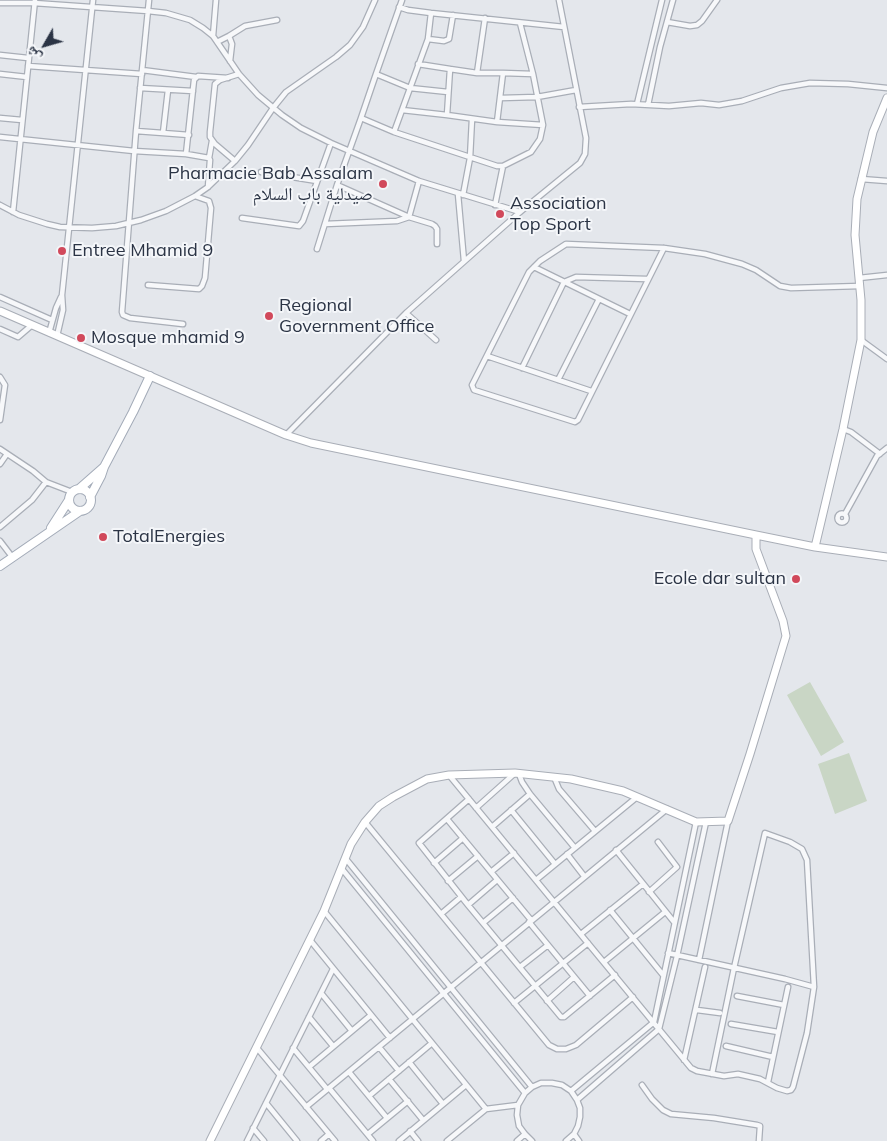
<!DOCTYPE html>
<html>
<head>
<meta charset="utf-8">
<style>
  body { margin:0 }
  #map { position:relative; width:887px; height:1141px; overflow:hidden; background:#e4e7ec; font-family:Mulish,"Noto Naskh Arabic",sans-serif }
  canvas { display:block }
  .north { position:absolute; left:20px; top:20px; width:50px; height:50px; -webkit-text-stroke:4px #f4f6f9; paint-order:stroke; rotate:232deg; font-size:14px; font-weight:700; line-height:20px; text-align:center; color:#2b3445 }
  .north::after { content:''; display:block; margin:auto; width:18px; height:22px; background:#2b3445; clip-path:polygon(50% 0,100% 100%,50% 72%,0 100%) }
</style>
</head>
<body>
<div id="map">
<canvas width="887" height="1141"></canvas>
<div class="north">ش</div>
</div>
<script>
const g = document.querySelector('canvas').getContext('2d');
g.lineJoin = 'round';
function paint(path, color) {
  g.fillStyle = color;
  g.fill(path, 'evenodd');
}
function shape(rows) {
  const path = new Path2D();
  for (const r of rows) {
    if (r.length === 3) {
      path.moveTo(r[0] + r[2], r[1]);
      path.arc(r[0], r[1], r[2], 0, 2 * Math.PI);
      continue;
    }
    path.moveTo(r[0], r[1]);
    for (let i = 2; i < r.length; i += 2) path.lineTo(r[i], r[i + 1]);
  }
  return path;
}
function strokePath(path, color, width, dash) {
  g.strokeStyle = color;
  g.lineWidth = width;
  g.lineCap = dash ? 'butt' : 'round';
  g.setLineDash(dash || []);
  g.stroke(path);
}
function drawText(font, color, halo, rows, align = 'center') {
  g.font = font + ' Mulish,"Noto Naskh Arabic",sans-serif';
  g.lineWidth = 4;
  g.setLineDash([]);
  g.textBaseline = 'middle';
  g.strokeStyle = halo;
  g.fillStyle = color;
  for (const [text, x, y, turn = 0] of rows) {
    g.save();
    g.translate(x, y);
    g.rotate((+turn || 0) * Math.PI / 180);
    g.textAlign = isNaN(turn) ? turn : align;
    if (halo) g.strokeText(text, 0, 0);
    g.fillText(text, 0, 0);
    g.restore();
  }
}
paint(shape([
  [810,682,844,742,821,756,787,695],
  [849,753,867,801,835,814,818,764]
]), '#c9d6c5');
const street = shape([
  [149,0,136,131,122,312,123,315,130,318,183,324],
  [0,3,34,3,148,11,166,13,190,20,203,28,213,36,239,74,258,95,282,115,301,128,331,143,419,181,520,212],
  [399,7,408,10,431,13,564,27],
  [667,22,690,26,697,25,702,21,717,0],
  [213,36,216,0],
  [229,36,232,44,230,61],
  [428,39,431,13],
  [217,42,229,36,245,26,277,20],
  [0,55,28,58],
  [418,64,450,69],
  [28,66,142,74],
  [450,69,477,73,503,73,497,122,447,115,450,69],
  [142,70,196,77],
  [477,73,485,18],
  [503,73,533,74],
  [0,74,27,77],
  [376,74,402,0],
  [140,88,193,91],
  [168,90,163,133,189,135],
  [501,98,537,97,576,90],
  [637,104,662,0],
  [648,105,660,47,673,0],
  [579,107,631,104,669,106,701,103,719,105,742,101,781,88,810,83,848,84,887,88],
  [402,110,447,115],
  [0,118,22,120],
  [361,118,376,74,410,88,448,92],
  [497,122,543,125],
  [136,131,163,133],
  [394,132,428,39,444,41,449,39,453,15],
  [0,137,134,151,186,154],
  [209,158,212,141],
  [235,161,215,144,210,137,210,132,215,84,220,80,239,74],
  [261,172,317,181],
  [861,179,887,181],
  [337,185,409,217,419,181],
  [208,187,210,160,209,158,186,154,194,80,198,76,228,78],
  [458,194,464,261],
  [463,195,470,158,472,119],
  [0,205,19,215,47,224,60,227,92,228,116,226,141,220,166,211,195,196,208,187,235,161,248,145,273,108,286,92,336,57,350,45,363,27,375,0],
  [495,205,503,166],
  [13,212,35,0],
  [242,218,299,226,303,221,331,143],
  [325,224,397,221,409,217,432,224,435,226,437,229,437,244],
  [664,248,578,420,575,422,474,390,472,385,529,272,540,261,566,244,664,248,705,254,742,264,756,270,780,286,791,288,860,286],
  [317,249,337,185,361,118,394,132,497,166,503,166,531,152,540,139,543,125,533,74,520,23],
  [534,267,630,314],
  [859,278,887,275],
  [148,285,199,289,202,286,205,278,211,208,209,201,195,196],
  [0,297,52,320],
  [406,313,436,340],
  [0,329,18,337,32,325],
  [49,333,56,308,61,297],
  [57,336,63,310,62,295,93,0],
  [861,340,887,359],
  [487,356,591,391],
  [522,368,564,282,576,277,647,279],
  [0,377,5,385,0,420],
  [558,380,599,299],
  [843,429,851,432,880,454],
  [286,435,406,313,520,212,580,163,585,154,586,138,559,0],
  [0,449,33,471,46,482,72,492],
  [0,464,7,454],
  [842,518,4.5],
  [845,514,877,456,887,448],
  [0,527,32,500,46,482],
  [0,541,13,558],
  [519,774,522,782,530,794,575,848],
  [449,775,691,1068,697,1071,724,1076,738,1074,760,1079,777,1088,787,1091,791,1090,793,1087,807,1033,814,987,807,860,802,849,790,842,765,833,734,968,712,1074],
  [554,777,559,789,595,831],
  [469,799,419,843,468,905,561,1017,564,1017,615,975],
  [476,808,514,774],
  [511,810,555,864],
  [447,819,531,920],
  [365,822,549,1045,557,1049,566,1049,576,1045,633,997],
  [492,827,530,794],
  [616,850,674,922],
  [567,854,584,876],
  [346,859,532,1087],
  [434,863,463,838],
  [342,869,525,1093],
  [491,872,514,853],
  [536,880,637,797],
  [448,881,478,856],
  [649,892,677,867,658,842],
  [468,905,497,880],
  [610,910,663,975],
  [324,911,486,1109],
  [441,914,461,897],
  [529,922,590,996],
  [483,923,513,898],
  [581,934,643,884],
  [310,940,390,1038],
  [668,953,785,979,814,987],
  [699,960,728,821],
  [604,962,665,912],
  [520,967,548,945],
  [321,993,352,1031],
  [737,996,784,1005],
  [547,1001,574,977],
  [514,1003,588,943],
  [697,1010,720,1013],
  [309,1017,333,1046],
  [731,1024,778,1032],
  [726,1046,773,1057],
  [379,1047,399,1071],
  [257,1048,335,1141],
  [293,1048,327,1089],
  [684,1060,705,967],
  [409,1062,443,1104],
  [309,1067,371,1015],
  [349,1072,387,1118],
  [389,1079,423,1120],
  [768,1082,788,987],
  [642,1085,652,1099,663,1110,671,1114,714,1118,757,1125,760,1126,759,1141],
  [329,1088,373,1141],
  [571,1091,654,1022,696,822],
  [369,1096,432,1043],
  [577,1100,659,1029,677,956,706,822],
  [266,1103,297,1141],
  [306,1107,667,809],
  [253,1128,264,1141],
  [410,1131,418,1141],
  [368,1134,408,1101],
  [574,1134,579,1141],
  [247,1141,333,969],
  [321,1141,329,1134],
  [399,1141,466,1085],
  [447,1141,486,1109,518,1105],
  [517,1141,525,1134],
  [532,1141,525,1134,519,1126,517,1115,518,1105,525,1093,532,1087,541,1083,552,1083,562,1085,571,1091,577,1100,580,1108,580,1117,578,1126,574,1134,566,1141]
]);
const secondary = shape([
  [0,311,286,435,311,443,756,535,815,547,887,557],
  [815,547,843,429,861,340,861,300,855,235,857,199,873,132,887,98],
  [210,1141,324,911,351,844,365,822,379,806,393,797,427,779,449,775,515,773,571,779,623,791,696,822,728,821,750,754,786,636,783,621,756,549,756,535]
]);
const primary = shape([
  [79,489,104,467],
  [80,500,11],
  [90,497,101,476,104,467,133,412,150,376],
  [51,528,69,500],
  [0,566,80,511]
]);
strokePath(street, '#a9aeb7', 7);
strokePath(secondary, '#a9aeb7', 9);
strokePath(primary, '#a3abb8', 10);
strokePath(street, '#f7f8fa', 4.5);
strokePath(secondary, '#fff', 7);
strokePath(primary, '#fff', 8);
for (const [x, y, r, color] of [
  [383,184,5,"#d1495b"],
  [500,214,5,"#d1495b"],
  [62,251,5,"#d1495b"],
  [269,316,5,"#d1495b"],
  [81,338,5,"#d1495b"],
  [103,537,5,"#d1495b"],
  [796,579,5,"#d1495b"]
]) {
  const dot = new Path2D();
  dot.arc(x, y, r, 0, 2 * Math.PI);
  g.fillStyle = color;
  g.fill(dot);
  strokePath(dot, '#f4f6f9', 2);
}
drawText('18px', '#2b3445', '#f4f6f9', [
  ["Pharmacie Bab Assalam",373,174,"right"],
  ["صيدلية باب السلام",373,195,"right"],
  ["Association",510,204],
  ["Top Sport",510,225],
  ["Entree Mhamid 9",72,251],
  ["Regional",279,306],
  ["Government Office",279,327],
  ["Mosque mhamid 9",91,338],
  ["TotalEnergies",113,537],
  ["Ecole dar sultan",786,579,"right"]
], 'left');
</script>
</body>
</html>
